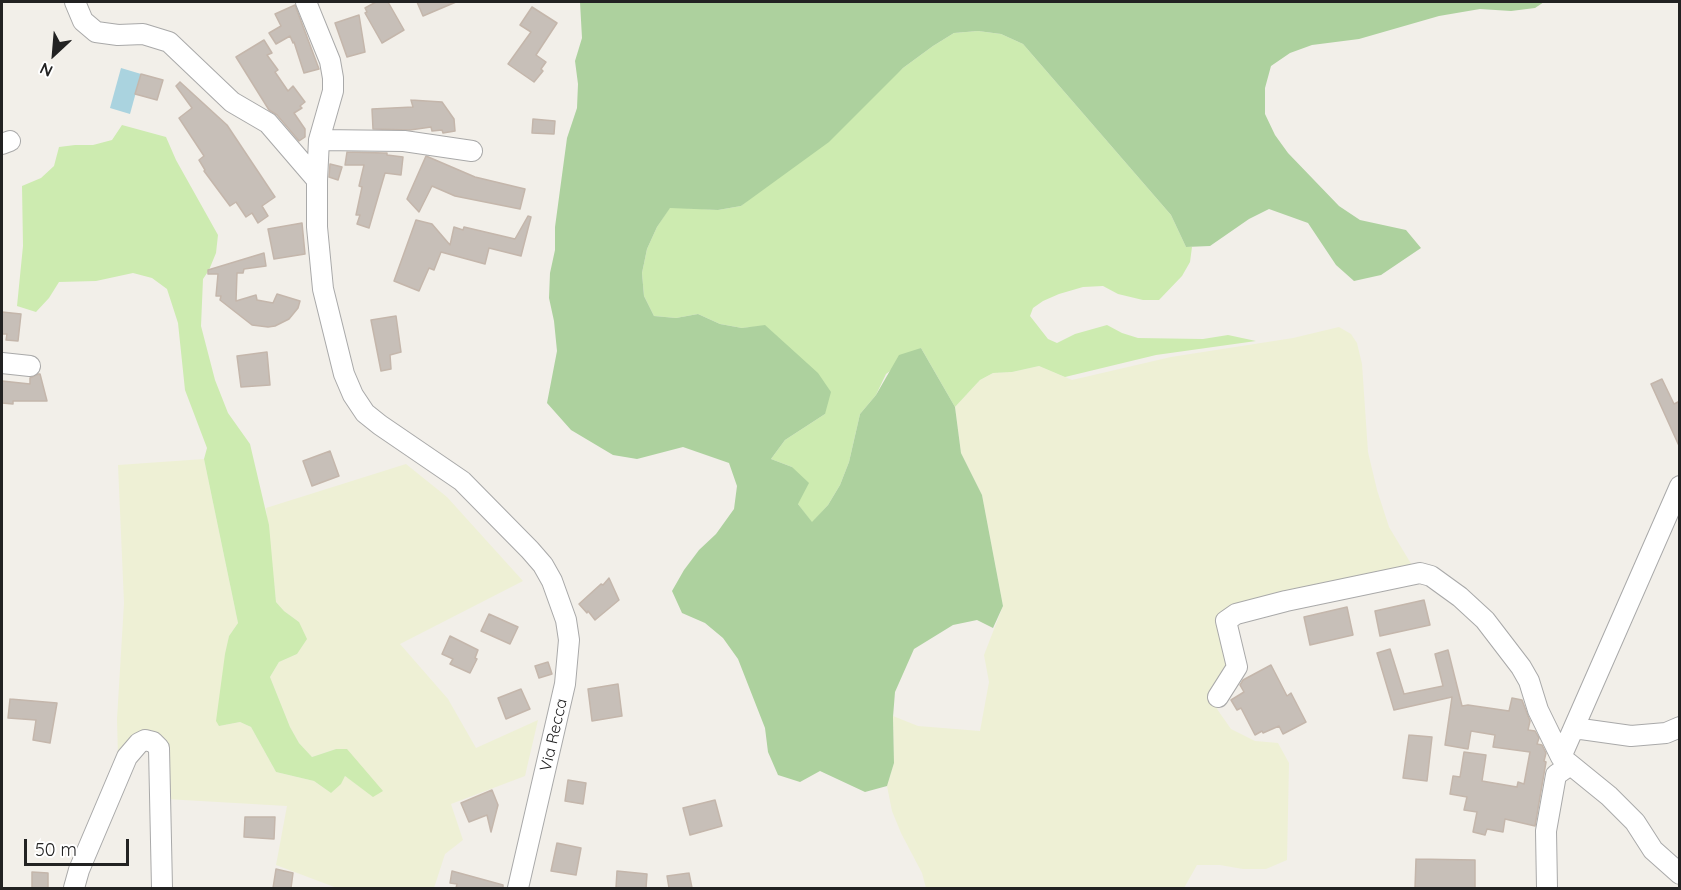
<!DOCTYPE html>
<html>
<head>
<meta charset="utf-8">
<style>
  body { margin:0 }
  #map { position:relative; width:1681px; height:890px; overflow:hidden; background:#f2efe9; font-family:Quicksand,sans-serif }
  canvas { display:block }
  .frame { position:absolute; inset:0; border:3px solid #222; pointer-events:none }
  .north { position:absolute; left:24px; top:24px; width:60px; height:60px; -webkit-text-stroke:4px #fff; paint-order:stroke; rotate:206deg; font-size:16px; font-weight:700; line-height:24px; text-align:center; color:#222 }
  .north::after { content:''; display:block; margin:auto; width:21px; height:27px; background:#222; clip-path:polygon(50% 0,100% 100%,50% 72%,0 100%) }
  .scale { position:absolute; left:24px; top:839px; width:105px; height:27px; box-sizing:border-box; border:3px solid #222; border-top:0; padding-left:8px; font-size:18px; line-height:21px; white-space:nowrap; color:#222; -webkit-text-stroke:4px #fff; paint-order:stroke }
</style>
</head>
<body>
<div id="map">
<canvas width="1681" height="890"></canvas>
<div class="frame"></div>
<div class="north">N</div>
<div class="scale">50 m</div>
</div>
<script>
const g = document.querySelector('canvas').getContext('2d');
g.lineJoin = 'round';
function paint(path, color) {
  g.fillStyle = color;
  g.fill(path, 'evenodd');
}
function shape(rows) {
  const path = new Path2D();
  for (const r of rows) {
    path.moveTo(r[0], r[1]);
    for (let i = 2; i < r.length; i += 2) path.lineTo(r[i], r[i + 1]);
  }
  return path;
}
function strokePath(path, color, width, dash) {
  g.strokeStyle = color;
  g.lineWidth = width;
  g.lineCap = dash ? 'butt' : 'round';
  g.setLineDash(dash || []);
  g.stroke(path);
}
function drawText(font, color, halo, rows, align = 'center') {
  g.font = font + ' Quicksand,sans-serif';
  g.lineWidth = 5;
  g.setLineDash([]);
  g.textBaseline = 'middle';
  g.strokeStyle = halo;
  g.fillStyle = color;
  for (const [text, x, y, turn = 0] of rows) {
    g.save();
    g.translate(x, y);
    g.rotate((+turn || 0) * Math.PI / 180);
    g.textAlign = isNaN(turn) ? turn : align;
    if (halo) g.strokeText(text, 0, 0);
    g.fillText(text, 0, 0);
    g.restore();
  }
}
paint(shape([
  [1339,327,1351,334,1357,343,1362,364,1368,452,1377,490,1389,527,1413,567,1234,611,1215,623,1226,641,1232,663,1217,709,1231,729,1255,741,1278,743,1289,763,1287,860,1266,869,1243,869,1220,865,1197,865,1184,888,926,888,922,873,901,833,892,811,887,786,894,763,893,716,918,726,980,731,989,682,984,655,1003,606,982,495,961,453,955,407,980,380,993,373,1012,372,1039,366,1072,380,1171,357,1293,338],
  [204,459,238,623,229,636,223,673,219,726,240,722,251,727,276,772,314,781,331,793,345,776,373,796,336,749,312,757,299,743,290,727,270,677,279,662,297,654,299,622,284,611,276,602,266,508,406,464,447,497,523,581,400,644,448,699,476,748,538,720,525,776,451,804,463,840,445,854,434,888,337,888,276,865,287,806,166,799,165,742,160,734,151,730,141,731,118,757,117,719,124,603,118,465]
]), '#eef0d5');
paint(shape([
  [978,31,1001,34,1023,44,1171,215,1186,247,1192,247,1190,262,1182,276,1159,300,1143,300,1118,294,1103,286,1083,287,1059,294,1043,301,1033,308,1030,316,1048,339,1057,343,1075,334,1107,325,1122,333,1138,338,1203,339,1228,335,1256,341,1156,355,1065,377,1039,366,1012,372,993,373,980,380,955,407,921,348,886,374,876,395,860,414,849,462,840,485,828,505,812,523,798,504,792,467,771,459,785,440,825,414,800,358,765,326,742,328,720,324,698,314,676,318,654,316,644,296,642,273,647,249,657,227,670,207,718,210,741,206,903,68,933,46,954,33],
  [122,125,166,137,176,160,218,235,216,253,209,270,203,279,201,326,215,380,228,413,250,444,269,525,276,602,284,611,299,622,307,639,297,654,279,662,270,677,290,727,299,743,312,757,336,749,347,749,383,791,373,797,345,776,341,784,331,793,314,781,276,772,251,727,240,722,219,726,216,721,225,654,229,636,238,623,204,459,207,448,185,390,178,323,167,289,152,278,133,273,96,281,59,282,49,298,36,312,17,306,23,246,22,186,41,178,54,166,59,147,75,145,93,145,112,140]
]), '#cdebb0');
paint(shape([
  [580,2,1544,2,1535,8,1511,11,1480,9,1439,16,1359,39,1312,45,1290,53,1271,66,1265,88,1265,114,1275,135,1288,153,1339,206,1360,220,1406,230,1421,248,1381,275,1354,281,1336,265,1308,223,1269,209,1249,219,1210,246,1186,247,1171,215,1023,44,1001,34,978,31,954,33,933,46,903,68,829,142,741,206,718,210,670,208,657,227,647,249,642,273,644,296,654,316,676,318,698,314,720,324,742,328,765,325,818,373,831,392,825,414,785,440,771,459,792,467,809,483,798,504,812,522,828,505,840,485,849,462,860,414,876,395,899,355,921,348,955,407,961,453,982,495,1003,606,993,628,977,620,953,625,914,649,895,692,893,717,894,763,887,786,865,792,820,771,800,782,778,775,768,752,765,728,738,659,723,638,705,623,682,613,672,591,684,570,699,550,716,534,734,509,737,486,729,463,683,447,637,459,613,455,571,430,547,403,557,351,554,321,549,298,550,273,555,250,555,227,567,138,577,108,578,84,575,61,582,38]
]), '#add19e');
paint(shape([
  [121,68,141,74,130,114,110,108]
]), '#aad3df');
const building = shape([
  [376,2,388,2,404,30,382,43,365,13,367,12,365,8,376,2],
  [417,2,456,2,423,16,417,2],
  [295,5,319,69,304,73,294,42,293,43,290,36,276,44,269,33,281,26,275,14,295,5],
  [532,7,557,23,536,55,546,62,541,69,543,71,534,82,508,64,531,32,520,25,532,7],
  [359,15,365,52,347,57,335,23,359,15],
  [264,40,272,53,267,55,278,70,275,72,288,91,293,86,305,102,300,106,302,108,294,113,305,129,305,137,299,141,277,115,269,110,236,57,264,40],
  [141,74,163,80,157,100,135,94,141,74],
  [180,82,227,125,275,197,262,206,268,216,258,223,252,213,246,217,236,202,230,206,204,171,205,170,199,160,204,156,179,118,192,108,176,86,180,82],
  [411,100,442,102,454,119,455,131,443,133,442,130,432,131,431,127,410,130,373,129,372,109,413,107,411,100],
  [533,119,555,121,554,134,532,133,533,119],
  [347,152,384,153,387,153,387,155,403,157,401,175,385,173,369,228,357,224,360,215,356,215,362,187,359,186,364,165,345,165,347,152],
  [426,156,475,177,525,189,520,209,455,196,432,186,419,212,407,199,426,156],
  [330,164,342,167,338,180,329,177,330,164],
  [528,216,531,217,521,256,489,248,485,264,441,252,434,270,429,268,419,291,394,281,416,220,432,224,450,245,454,227,463,230,464,227,515,239,528,216],
  [302,223,305,254,274,259,268,229,302,223],
  [264,253,266,266,244,269,243,273,237,273,236,301,256,295,257,300,273,303,277,294,300,301,298,308,289,319,275,326,268,327,252,325,220,300,221,296,216,296,218,274,208,274,208,270,264,253],
  [2,312,21,314,18,341,6,340,7,334,2,334,2,312],
  [396,316,401,352,390,355,391,369,381,371,371,320,396,316],
  [267,352,270,385,241,387,237,356,267,352],
  [38,374,40,374,47,401,13,401,13,404,2,403,2,381,30,384,30,378,38,374],
  [1662,379,1674,404,1680,401,1680,448,1651,384,1662,379],
  [330,451,339,476,312,486,303,461,330,451],
  [609,578,619,600,595,620,588,611,587,613,579,604,601,584,603,585,609,578],
  [1424,600,1430,625,1380,636,1375,611,1424,600],
  [1347,607,1353,635,1310,645,1304,617,1347,607],
  [489,614,518,627,510,644,481,631,489,614],
  [450,636,478,650,475,658,477,659,470,673,450,664,453,659,442,654,450,636],
  [1390,649,1404,694,1443,686,1435,654,1448,650,1462,706,1468,705,1509,711,1512,698,1522,700,1530,721,1528,730,1535,731,1539,738,1537,744,1542,745,1546,753,1544,761,1546,762,1535,826,1505,819,1503,832,1487,829,1485,835,1473,832,1477,812,1464,810,1467,797,1450,794,1453,776,1460,777,1464,752,1486,755,1482,781,1517,787,1518,782,1524,784,1530,752,1493,747,1495,735,1471,731,1468,749,1445,745,1452,697,1394,710,1377,653,1390,649],
  [548,662,552,674,539,678,535,666,548,662],
  [1271,665,1287,696,1291,693,1306,722,1283,734,1279,726,1263,733,1262,731,1255,735,1241,708,1237,710,1231,700,1244,692,1240,685,1243,680,1271,665],
  [618,684,622,716,592,721,588,689,618,684],
  [521,689,530,709,506,719,498,698,521,689],
  [10,699,57,703,50,743,33,740,36,720,8,718,10,699],
  [1409,735,1432,737,1427,781,1403,778,1409,735],
  [568,780,586,783,583,804,565,801,568,780],
  [492,790,498,805,491,832,487,815,469,822,461,803,492,790],
  [715,800,722,826,690,835,683,808,715,800],
  [245,817,275,817,274,839,244,837,245,817],
  [557,843,581,848,576,875,551,871,557,843],
  [1416,859,1475,860,1475,888,1415,888,1416,859],
  [276,869,293,873,291,888,273,888,276,869],
  [452,871,503,885,503,888,456,888,457,884,450,883,452,871],
  [617,871,647,874,646,888,616,888,617,871],
  [32,872,48,873,48,888,32,888,32,872],
  [689,873,692,888,669,888,667,876,689,873]
]);
paint(building, '#c7bfb8');
strokePath(building, '#c4b6ab', 1.5);
const minor = shape([
  [75,2,83,21,96,32,118,35,143,34,169,42,232,102,268,123,317,180],
  [306,2,330,61,333,78,333,91,319,140,317,180,317,227,323,289,344,374,353,395,365,413,380,425,462,481,530,550,543,565,552,581,566,620,569,640,565,684,518,888],
  [319,140,404,141,472,151],
  [2,144,10,141],
  [2,363,30,366],
  [1218,697,1237,667,1226,621,1236,614,1286,601,1420,573,1431,576,1460,597,1485,620,1521,667,1529,681,1538,710,1561,757,1609,796,1635,822,1653,850,1680,874],
  [1574,728,1631,736,1666,733,1680,727],
  [1561,757,1680,486],
  [74,888,79,870,127,757,139,743,145,740,153,742,159,748,162,888],
  [1547,888,1546,831,1556,775,1570,765]
]);
strokePath(minor, '#a9a9a9', 22);
strokePath(minor, '#fff', 20);
drawText('16px', '#222', '#fff', [
  ["Via Recca",554,735,-77]
]);
</script>
</body>
</html>
